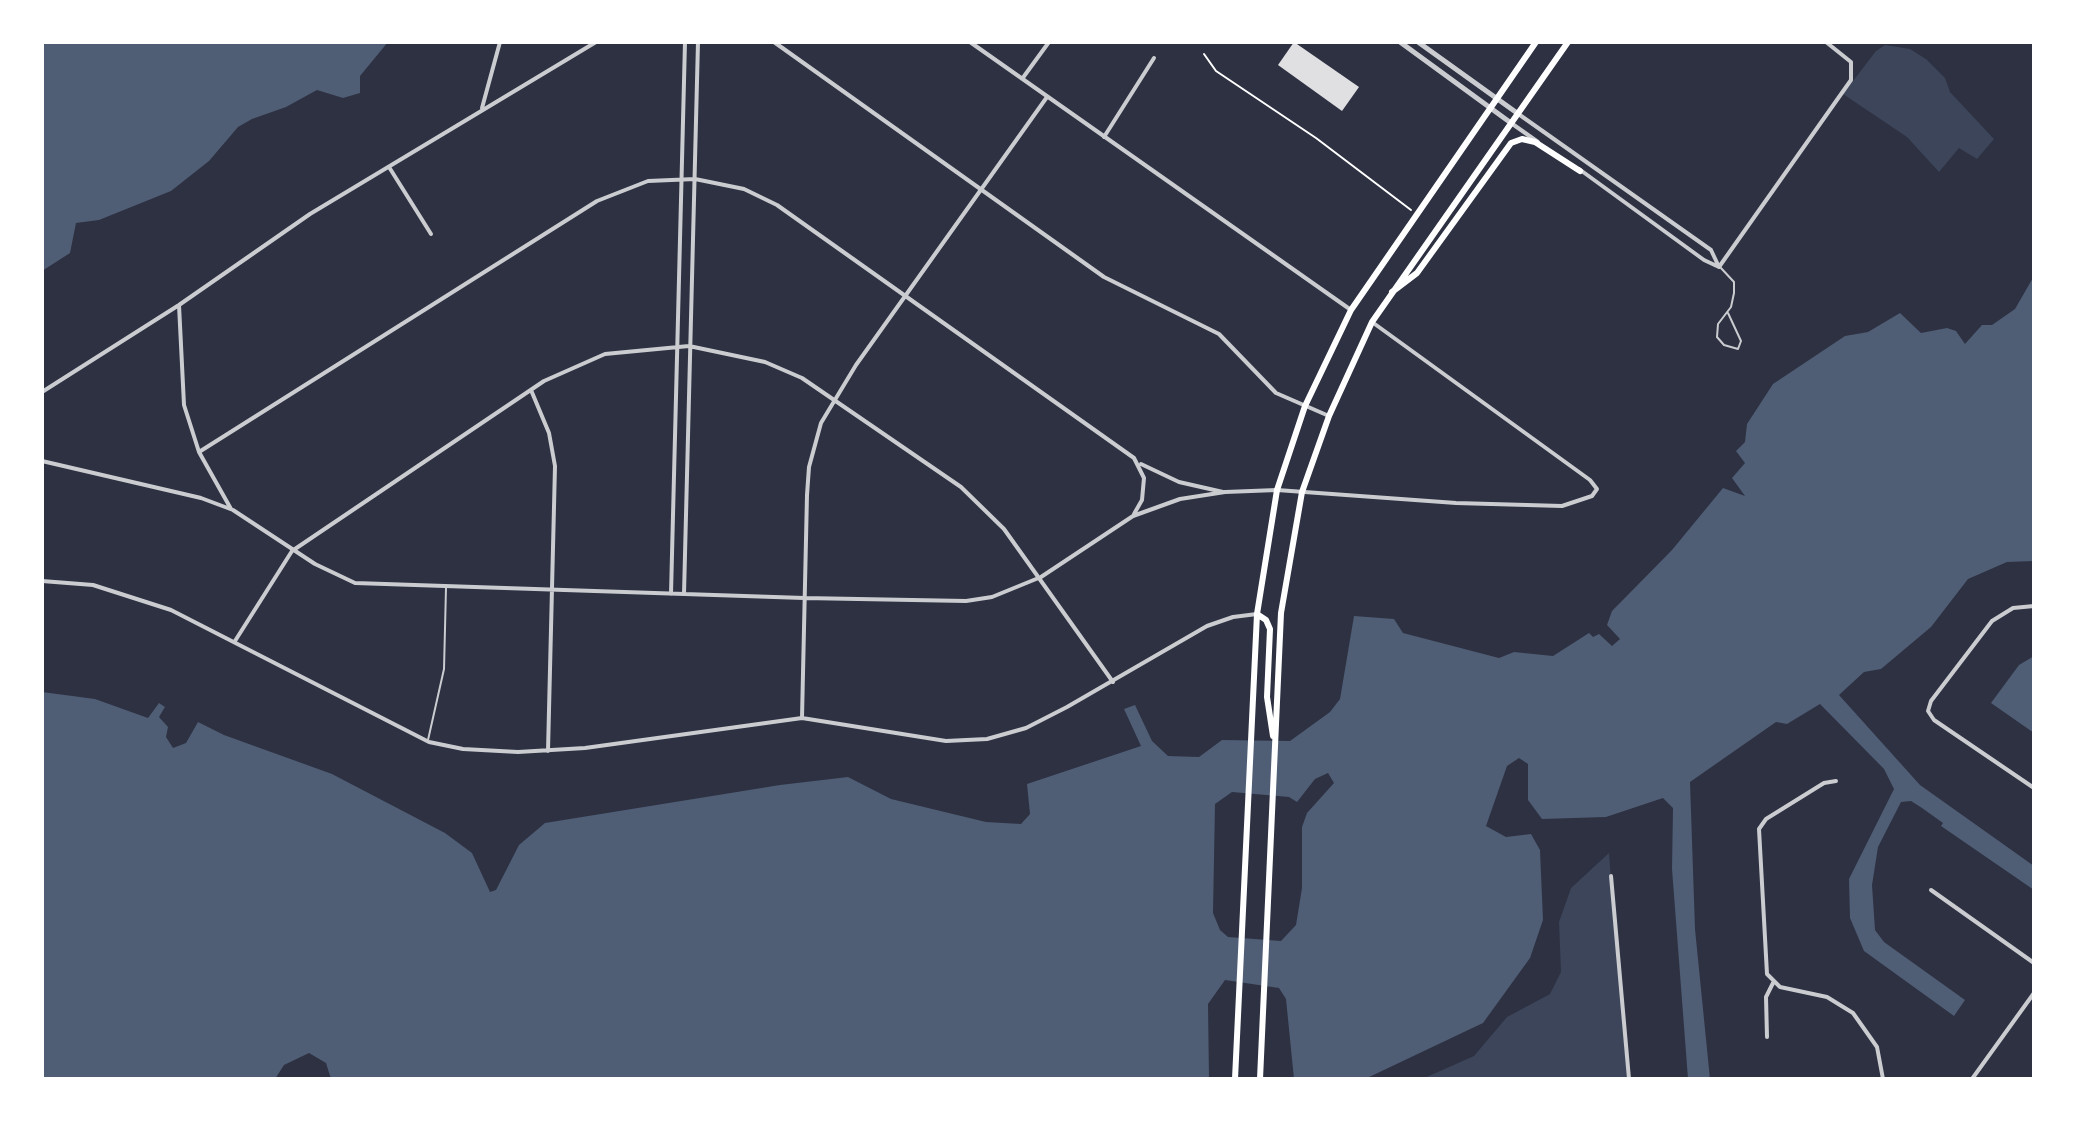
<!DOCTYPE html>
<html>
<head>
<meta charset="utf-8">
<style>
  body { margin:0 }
  #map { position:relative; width:2076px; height:1121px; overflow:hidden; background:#2d3142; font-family:"Open Sans",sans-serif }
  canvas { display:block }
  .frame { position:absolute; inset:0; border:44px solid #fff; pointer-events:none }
</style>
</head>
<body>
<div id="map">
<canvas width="2076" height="1121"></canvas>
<div class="frame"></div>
</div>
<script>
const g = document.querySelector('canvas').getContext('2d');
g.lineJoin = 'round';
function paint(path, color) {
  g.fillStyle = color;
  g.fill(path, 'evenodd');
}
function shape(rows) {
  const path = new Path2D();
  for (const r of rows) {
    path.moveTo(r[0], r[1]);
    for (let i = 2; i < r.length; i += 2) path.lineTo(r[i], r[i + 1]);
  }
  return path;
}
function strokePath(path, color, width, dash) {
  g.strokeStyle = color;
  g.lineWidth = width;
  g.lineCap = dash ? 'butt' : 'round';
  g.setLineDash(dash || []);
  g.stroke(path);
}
paint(shape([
  [1885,45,1910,49,1926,59,1945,78,1950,92,1994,139,1977,159,1959,148,1939,172,1907,137,1843,94,1876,51],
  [1609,853,1627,1079,1422,1079,1474,1056,1507,1017,1550,994,1561,972,1559,922,1571,888]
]), '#3c4559');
paint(shape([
  [42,42,388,42,360,76,360,93,343,98,317,90,286,107,252,119,238,127,209,161,171,191,99,220,76,223,70,253,42,271],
  [2034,276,2034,561,2007,562,1968,579,1931,627,1881,669,1864,672,1839,695,1920,785,2034,866,2034,890,1941,826,1943,823,1922,808,1911,801,1901,802,1878,847,1872,885,1875,930,1884,942,1965,1000,1954,1016,1864,951,1850,918,1849,879,1894,789,1884,769,1820,704,1787,724,1776,722,1690,782,1695,929,1710,1079,1688,1079,1672,869,1673,808,1663,798,1606,817,1542,819,1528,800,1528,764,1519,758,1507,766,1486,826,1506,837,1531,834,1540,850,1543,920,1530,958,1483,1023,1365,1079,1294,1079,1286,999,1279,988,1225,980,1208,1004,1209,1079,331,1079,326,1063,309,1053,284,1065,275,1079,42,1079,42,692,95,699,148,718,159,703,165,707,159,717,168,727,166,737,173,748,186,743,198,722,224,735,332,774,445,833,472,853,490,892,496,890,519,845,545,823,780,785,848,777,891,799,986,822,1021,824,1030,814,1027,784,1141,746,1124,709,1135,705,1152,741,1168,756,1199,757,1222,740,1290,741,1330,712,1340,699,1354,616,1394,619,1403,633,1499,658,1514,652,1553,656,1589,633,1593,637,1599,634,1612,646,1620,639,1607,625,1612,611,1672,550,1723,488,1745,496,1732,478,1745,463,1736,451,1745,442,1747,424,1773,384,1845,336,1868,332,1900,313,1921,333,1947,328,1956,331,1965,344,1982,325,1992,325,2015,309],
  [1328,773,1334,783,1307,813,1302,827,1302,888,1296,925,1281,941,1228,937,1220,930,1213,913,1215,804,1232,792,1289,797,1297,802,1315,779],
  [2034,656,2034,733,1991,703,2019,665]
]), '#4f5d75');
paint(shape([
  [1294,42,1359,87,1342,111,1278,65]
]), '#e0e0e3');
strokePath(shape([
  [1204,54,1216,71,1316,138,1411,210]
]), '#fff', 2);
strokePath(shape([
  [1720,267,1734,282,1734,293,1731,307,1718,324,1717,337,1724,345,1738,349,1741,341,1728,313],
  [428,740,444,669,446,588]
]), '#caccd0', 2);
strokePath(shape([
  [774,42,1104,277,1219,334,1276,393,1329,416],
  [970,42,1351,310],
  [1022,79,1049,42],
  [482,108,500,42],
  [1517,113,1711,250,1719,267],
  [1511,123,1538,142],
  [1104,137,1154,58],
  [389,167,431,234],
  [1579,169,1704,260,1719,267],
  [1719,267,1851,80,1851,62,1826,42],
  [179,305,184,405,199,452,231,509],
  [531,390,549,433,555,466,548,751],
  [42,392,179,305,310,214,596,42],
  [199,452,597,201,648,181,695,179,744,189,777,205,1134,458,1144,478,1142,500,1134,514],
  [42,461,201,498,233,510,315,564,355,583,804,598,966,601,992,597,1041,577,1133,516,1180,499,1225,492,1277,490,1456,503,1562,506,1592,496,1597,489,1590,480,1372,322],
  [1141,464,1179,482,1223,492],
  [42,581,93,585,171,610,429,742,463,749,518,752,585,748,802,718,946,741,987,739,1026,728,1067,707,1207,626,1233,617,1257,614],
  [671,594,685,42],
  [684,594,698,42],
  [2034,606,2013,608,1992,621,1931,701,1928,711,1934,720,2034,788],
  [235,641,292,551,544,381,605,354,689,346,765,362,802,378,961,487,1004,529,1113,682],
  [802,718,807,495,809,467,821,423,856,365,1047,97],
  [1836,781,1824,783,1766,819,1759,829,1767,974,1780,987,1827,997,1853,1013,1877,1047,1883,1079],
  [1611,876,1629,1079],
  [1931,890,2034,963],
  [1767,1037,1766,997,1773,983],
  [1972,1079,2034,993]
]), '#caccd0', 4);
strokePath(shape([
  [1400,42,1511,123],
  [1418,42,1517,113]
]), '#caccd0', 5);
strokePath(shape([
  [1392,292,1417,273,1511,143,1522,139,1535,142,1580,171],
  [1257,614,1266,620,1270,629,1267,697,1273,736],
  [1235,1079,1257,614,1277,490,1305,406,1351,310,1536,42],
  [1260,1079,1281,613,1302,492,1329,416,1372,322,1568,42]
]), '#fff', 6);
</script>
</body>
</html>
